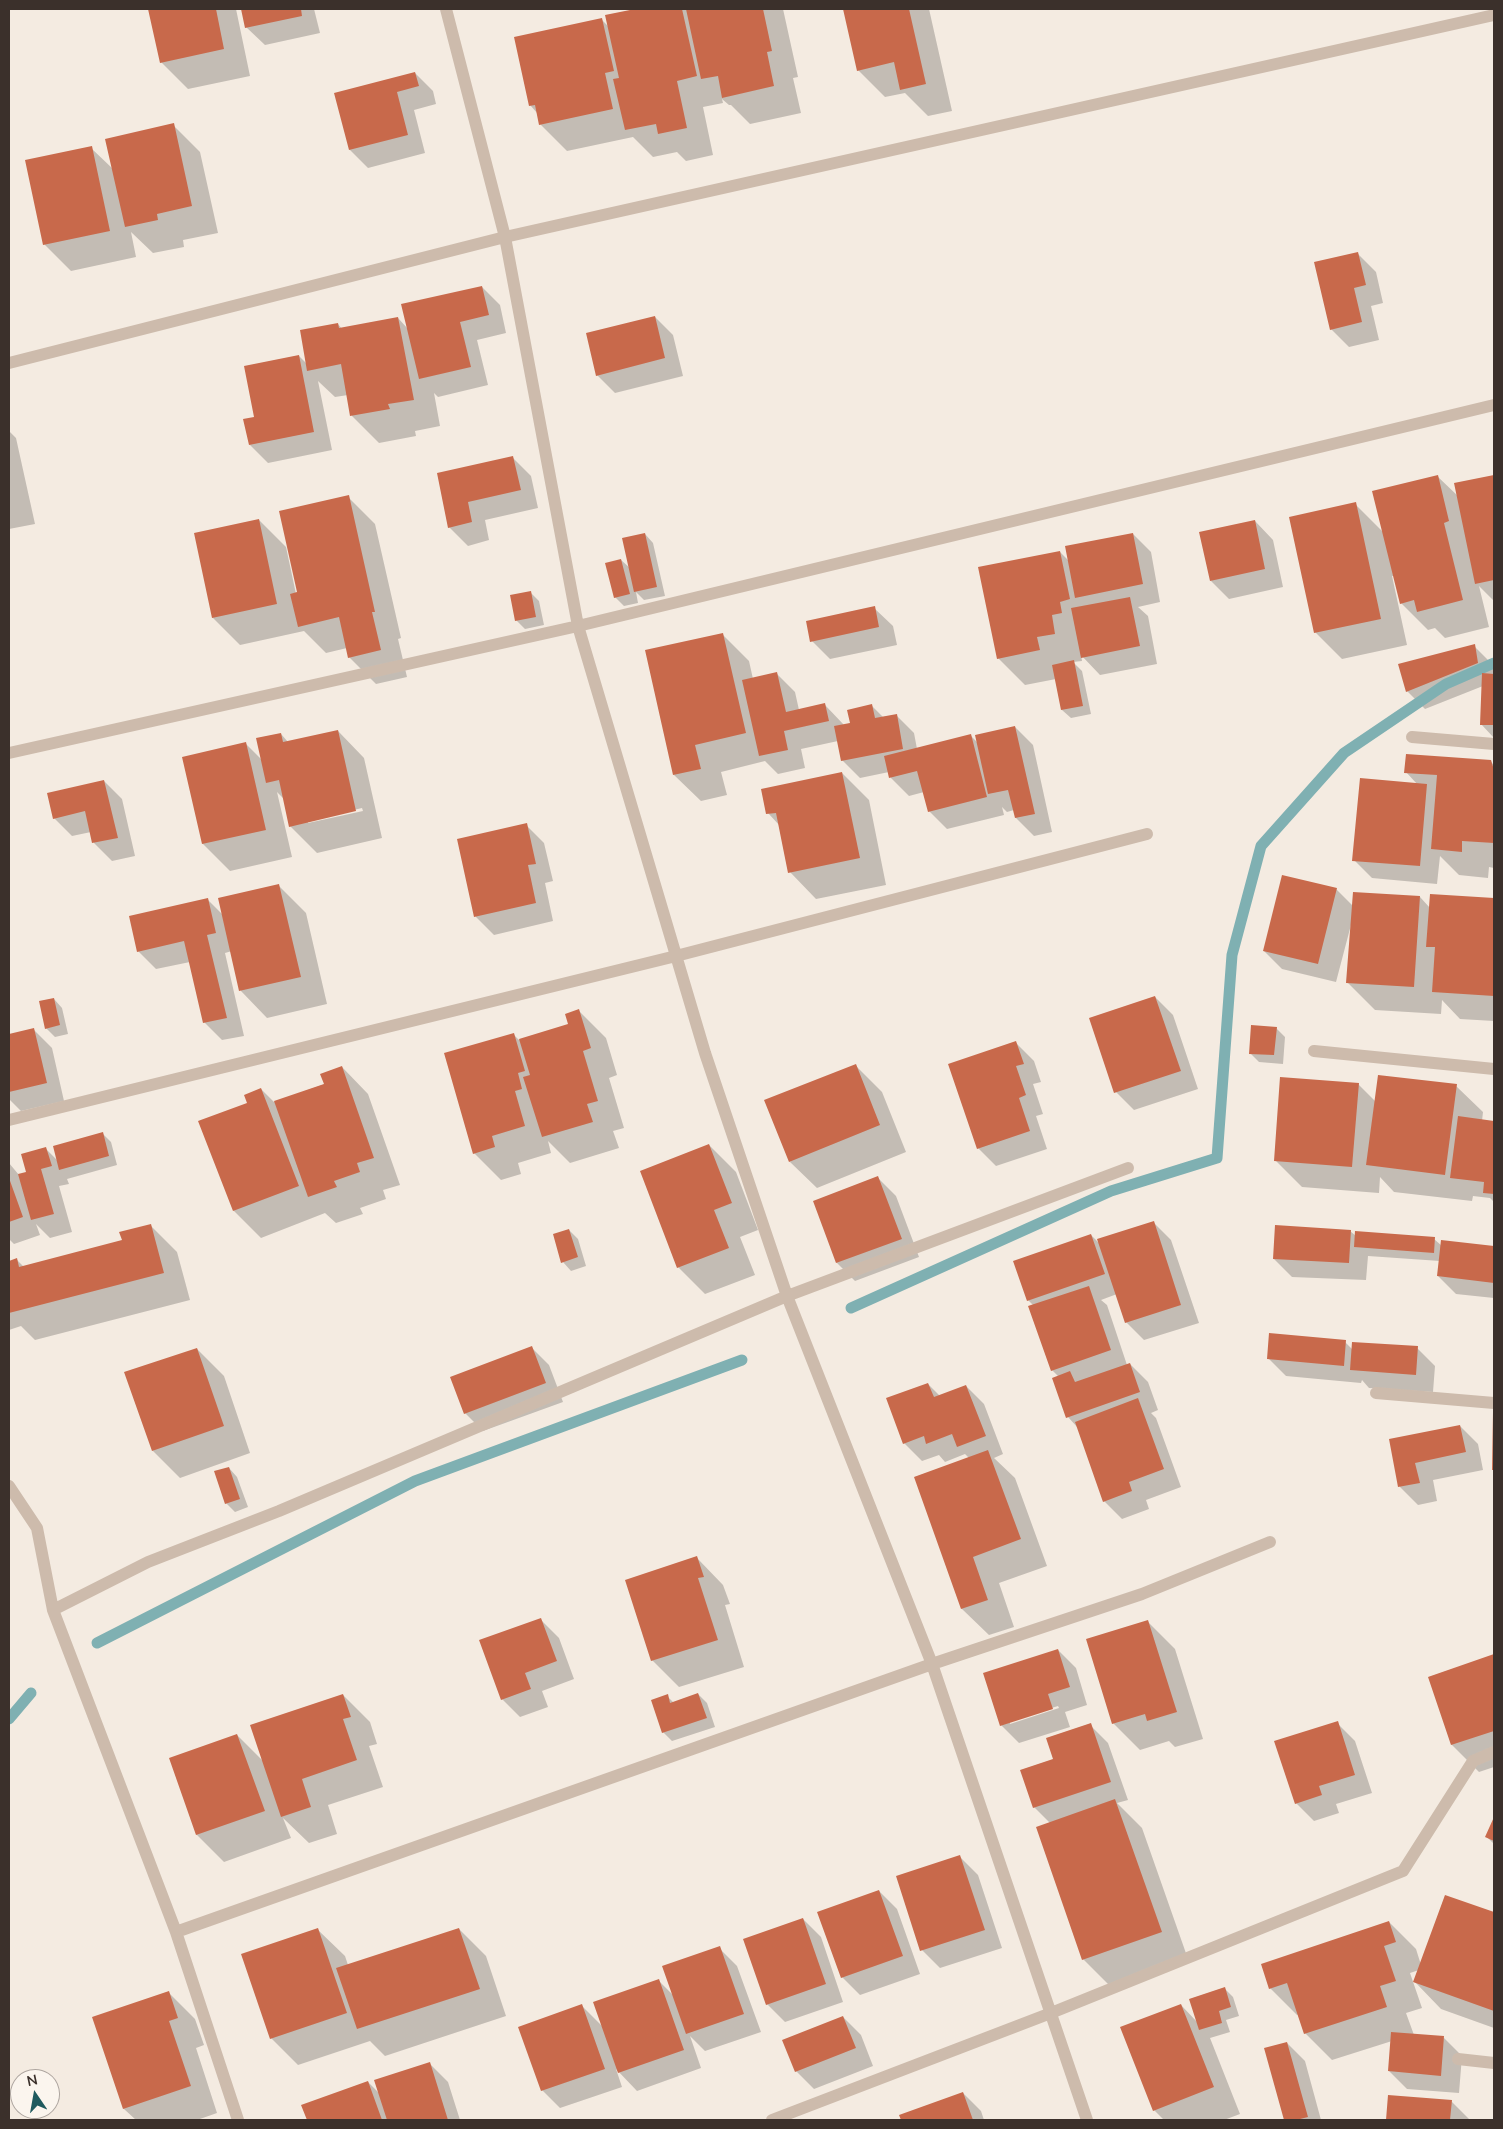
<!DOCTYPE html>
<html>
<head>
<meta charset="utf-8">
<style>
  body { margin:0 }
  #map { position:relative; width:1503px; height:2129px; overflow:hidden; background:#f4ebe1; font-family:Mulish,sans-serif }
  canvas { display:block }
  .frame { position:absolute; inset:0; border:10px solid #3b302b; pointer-events:none }
  .north { position:absolute; left:10px; top:2069px; width:50px; height:50px; box-sizing:border-box; background:#fbf5ee; border:1px solid #aea6a0; border-radius:50%; rotate:348deg; font-size:14px; font-weight:700; line-height:20px; text-align:center; color:#3b302b }
  .north::after { content:''; display:block; margin:auto; width:18px; height:22px; background:#1f5a5e; clip-path:polygon(50% 0,100% 100%,50% 72%,0 100%) }
</style>
</head>
<body>
<div id="map">
<canvas width="1503" height="2129"></canvas>
<div class="frame"></div>
<div class="north">N</div>
</div>
<script>
const g = document.querySelector('canvas').getContext('2d');
g.lineJoin = 'round';
function paint(path, color) {
  g.fillStyle = color;
  g.fill(path, 'evenodd');
}
function shape(rows) {
  const path = new Path2D();
  for (const r of rows) {
    path.moveTo(r[0], r[1]);
    for (let i = 2; i < r.length; i += 2) path.lineTo(r[i], r[i + 1]);
  }
  return path;
}
function strokePath(path, color, width, dash) {
  g.strokeStyle = color;
  g.lineWidth = width;
  g.lineCap = dash ? 'butt' : 'round';
  g.setLineDash(dash || []);
  g.stroke(path);
}
paint(shape([
  [149,9,236,9,250,76,188,89,161,62],
  [242,9,314,9,320,33,265,45,246,27],
  [641,9,783,9,798,77,793,78,801,113,750,124,731,105,729,105,722,99,723,103,703,107,713,155,686,161,677,152,653,157,633,137,567,151,540,124,538,114,530,105,602,20,609,27,607,16],
  [844,9,929,9,952,111,928,116,905,93,885,97,858,70],
  [415,73,433,91,436,104,414,110,425,153,368,168,350,150,335,94],
  [173,125,200,152,218,233,183,240,184,247,153,253,131,232,136,257,71,271,44,244,91,148,113,169],
  [1358,254,1376,272,1383,303,1371,306,1379,340,1349,347,1331,329],
  [482,287,500,305,506,333,477,340,488,385,438,397,434,393,440,426,415,431,416,436,379,443,352,416,348,395,335,397,318,381,332,450,268,463,250,445,255,418,299,356,307,364,338,324,342,329,398,318,408,329],
  [655,317,673,335,683,376,615,393,597,375],
  [9,431,16,438,35,524,9,529],
  [513,458,531,476,538,508,485,520,489,540,468,546,449,527,438,474],
  [1437,476,1459,497,1456,484,1494,476,1494,601,1479,586,1489,627,1445,638,1435,628,1428,630,1401,603,1394,576,1392,576,1407,645,1342,659,1315,632,1355,504,1383,532],
  [348,497,375,524,401,638,398,639,407,677,376,684,349,657,347,648,326,653,304,631,240,645,213,618,259,520,286,547,296,594,299,593],
  [1255,521,1273,540,1283,587,1229,599,1211,581],
  [645,534,653,543,665,596,644,600,636,592,638,603,624,606,615,597,621,560,630,568],
  [1133,534,1151,552,1160,602,1138,607,1148,616,1157,664,1100,675,1081,655,1082,661,1073,662,1082,671,1091,714,1071,718,1062,710,1056,679,1025,685,998,658,1060,552,1070,562],
  [530,592,539,601,544,625,525,629,516,620],
  [874,608,893,626,897,645,830,659,812,641],
  [722,634,749,661,753,679,777,674,795,692,799,710,825,705,844,725,851,723,872,706,883,717,896,715,914,733,917,749,971,736,978,743,1015,727,1033,745,1052,832,1034,836,1016,818,1014,810,1007,812,1002,807,1004,815,947,829,929,811,924,792,909,796,891,778,889,772,860,778,842,760,838,741,801,749,805,768,778,774,765,761,721,772,727,795,701,801,674,775],
  [1474,646,1492,664,1494,675,1494,738,1481,724,1483,686,1425,709,1407,691],
  [338,731,364,758,382,838,317,853,290,826,284,799,277,792,292,857,230,871,203,844,184,758,246,744,263,761,281,734,288,742],
  [362,808,363,811,308,823,308,821],
  [1491,762,1494,765,1494,868,1489,867,1488,878,1459,875,1440,856,1437,884,1372,878,1354,860,1417,784,1406,772],
  [842,773,869,800,886,885,816,899,790,872,780,826,768,813],
  [104,781,122,799,135,856,112,861,94,843,91,832,72,836,54,818],
  [526,825,544,843,553,881,545,883,553,921,494,935,476,917,458,840],
  [279,886,306,913,327,1004,267,1018,241,991,232,951,225,953,244,1036,222,1040,204,1022,190,962,156,969,138,951,207,899,223,915],
  [1336,889,1353,906,1420,897,1430,908,1431,895,1494,899,1494,1021,1460,1019,1442,1000,1441,1014,1375,1010,1348,983,1352,921,1336,982,1282,969,1264,951],
  [1155,997,1173,1015,1198,1089,1134,1110,1116,1092],
  [54,999,62,1008,68,1034,55,1037,46,1028],
  [579,1011,606,1038,617,1075,609,1078,624,1128,613,1131,619,1148,570,1163,548,1141,551,1153,518,1163,521,1174,501,1180,474,1153,513,1034,519,1040,570,1025],
  [1276,1028,1285,1037,1283,1064,1259,1062,1251,1054],
  [34,1030,52,1048,64,1101,21,1111,9,1099,9,1035],
  [1016,1043,1034,1061,1041,1082,1033,1084,1043,1114,1036,1116,1047,1149,996,1166,978,1148],
  [855,1065,882,1092,906,1152,817,1188,790,1162],
  [342,1067,368,1094,400,1185,383,1190,386,1199,360,1208,363,1214,336,1223,325,1213,261,1238,234,1211,248,1103,261,1089,274,1102,325,1084],
  [1358,1084,1376,1102,1456,1086,1483,1112,1482,1121,1494,1122,1494,1202,1490,1198,1473,1196,1472,1201,1394,1192,1380,1177,1379,1193,1302,1187,1275,1160],
  [102,1133,111,1142,117,1165,67,1179,69,1184,59,1186,72,1232,50,1238,36,1224,40,1235,14,1244,9,1239,9,1163,19,1175,28,1173,45,1148,58,1161],
  [709,1145,736,1172,758,1230,740,1237,755,1275,705,1294,678,1267],
  [878,1178,896,1196,919,1257,855,1281,837,1263,815,1202],
  [1153,1222,1171,1240,1199,1323,1144,1340,1126,1322,1117,1294,1101,1300,1107,1305,1127,1365,1130,1364,1148,1382,1158,1410,1151,1413,1156,1418,1181,1487,1146,1500,1149,1509,1122,1519,1104,1501,1078,1428,1068,1417,1059,1377,1052,1370,1034,1306,1028,1300,1091,1235,1101,1245],
  [150,1225,177,1252,190,1300,35,1340,21,1326,9,1330,9,1262,17,1260,24,1267,123,1241],
  [569,1230,578,1239,586,1266,571,1271,563,1262],
  [1350,1231,1356,1236,1434,1239,1442,1246,1442,1242,1494,1247,1494,1298,1456,1294,1438,1276,1440,1261,1368,1256,1366,1280,1292,1277,1274,1259],
  [1345,1342,1352,1349,1417,1348,1435,1366,1433,1392,1369,1388,1362,1380,1361,1383,1286,1376,1268,1358],
  [531,1347,549,1365,563,1402,483,1431,465,1413],
  [197,1349,224,1376,250,1453,180,1478,153,1451],
  [928,1384,940,1396,966,1386,984,1404,1003,1454,994,1458,1015,1478,1047,1566,999,1583,1014,1627,989,1635,962,1609,915,1477,969,1458,965,1454,945,1462,939,1455,922,1461,904,1443],
  [1494,1415,1494,1470,1493,1469],
  [1460,1426,1478,1444,1483,1470,1433,1480,1437,1501,1418,1505,1400,1487,1390,1440],
  [229,1468,237,1477,248,1507,235,1512,226,1503],
  [697,1558,723,1585,730,1604,725,1605,744,1667,679,1687,652,1660],
  [541,1620,559,1638,574,1679,542,1691,548,1707,520,1717,502,1699],
  [1148,1622,1175,1649,1203,1739,1175,1747,1169,1741,1140,1750,1113,1723],
  [1058,1650,1076,1668,1087,1705,1065,1712,1070,1727,1019,1743,1001,1725],
  [1058,1706,1059,1708,1010,1724,1010,1721],
  [1494,1655,1494,1767,1479,1772,1452,1745,1429,1677],
  [698,1694,707,1703,715,1727,672,1741,663,1732,667,1696,674,1703],
  [343,1695,370,1722,377,1744,369,1746,383,1787,328,1805,337,1834,309,1843,283,1818,291,1838,224,1862,197,1835,170,1759,237,1735,264,1762],
  [1337,1723,1355,1741,1372,1793,1336,1804,1339,1813,1314,1821,1296,1803],
  [1090,1725,1108,1743,1128,1800,1117,1803,1142,1828,1188,1959,1110,1986,1083,1959,1050,1823,1034,1807,1054,1759],
  [1494,1820,1494,1844,1487,1837],
  [960,1857,978,1875,1002,1948,940,1968,922,1950],
  [879,1891,897,1909,920,1974,860,1995,842,1977],
  [1445,1896,1494,1913,1494,2028,1441,2009,1415,1982,1419,1970,1410,1973,1422,2008,1406,2013,1414,2035,1444,2038,1462,2056,1459,2093,1407,2089,1389,2071,1392,2041,1332,2060,1305,2033,1299,2014,1297,2015,1270,1988,1389,1922,1416,1949,1421,1965],
  [803,1919,821,1937,843,2002,785,2022,767,2004],
  [459,1929,486,1956,506,2016,385,2056,370,2041,298,2065,271,2038,318,1930,345,1956,348,1965],
  [719,1948,737,1966,761,2032,705,2051,690,2036,701,2068,637,2091,616,2069,622,2087,560,2108,542,2090,582,2006,603,2027,659,1981,674,1996],
  [1225,1989,1233,1997,1239,2016,1226,2020,1230,2032,1210,2038,1240,2114,1224,2120,1164,2120,1154,2110,1181,2005,1198,2023],
  [168,1992,195,2019,204,2045,196,2048,217,2113,197,2120,136,2120,124,2109,93,2018],
  [843,2017,861,2035,873,2066,814,2089,796,2071],
  [1287,2043,1305,2061,1321,2120,1285,2120,1265,2049],
  [430,2064,448,2082,460,2120,308,2120,303,2106,368,2082,380,2094],
  [963,2093,981,2111,984,2120,902,2120,901,2115],
  [1390,2096,1451,2101,1470,2120,1388,2120]
]), '#0003');
strokePath(shape([
  [851,1308,1111,1191,1217,1158,1232,955,1261,846,1344,753,1446,684,1494,663],
  [97,1643,415,1481,742,1360],
  [9,1719,31,1693]
]), '#7fb0b2', 11);
paint(shape([
  [148,9,216,9,224,49,160,63],
  [241,9,301,9,302,16,245,28],
  [635,9,682,9,697,76,677,81,687,128,658,134,656,124,625,130,613,79,619,78,605,15],
  [686,9,763,9,772,51,767,52,774,86,722,98,718,76,701,79],
  [843,9,909,9,926,84,900,90,894,62,857,71],
  [602,18,614,71,605,73,613,109,539,125,535,105,529,106,514,37],
  [415,72,419,86,397,92,408,135,349,150,334,93],
  [174,123,192,206,157,214,158,220,125,227,105,139],
  [92,146,110,231,43,245,25,160],
  [1358,252,1366,285,1354,288,1362,322,1330,330,1314,262],
  [482,286,489,315,460,322,471,367,419,379,401,304],
  [655,316,665,358,596,376,586,333],
  [398,317,414,400,388,404,390,409,350,416,341,364,307,371,300,330,338,323,339,328],
  [299,355,314,432,249,445,243,419,254,417,244,366],
  [513,456,521,490,468,502,472,522,448,528,437,473],
  [1438,475,1449,521,1444,523,1463,600,1417,612,1414,600,1400,604,1372,491],
  [1494,475,1494,580,1475,584,1454,483],
  [349,495,375,612,372,612,381,650,348,658,339,617,298,627,290,594,297,592,279,511],
  [1356,502,1381,619,1314,633,1289,517],
  [259,519,277,604,212,618,194,533],
  [1255,520,1265,569,1210,581,1199,532],
  [645,533,657,587,634,592,622,538],
  [1133,533,1143,584,1075,598,1065,546],
  [1060,551,1070,599,1060,602,1062,613,1052,615,1055,634,1037,637,1040,650,997,659,978,567],
  [621,559,630,594,614,598,605,563],
  [531,591,536,617,515,621,510,595],
  [1130,597,1140,646,1081,658,1071,608],
  [875,606,879,627,810,642,806,621],
  [723,633,746,733,695,745,701,769,673,775,645,650],
  [1475,644,1478,663,1406,692,1398,664],
  [1074,660,1083,706,1061,710,1052,665],
  [777,672,786,712,825,703,829,721,784,731,788,750,759,756,742,680],
  [1482,673,1494,674,1494,725,1480,725],
  [872,704,875,718,897,714,903,749,841,761,834,726,850,723,847,710],
  [1015,726,1035,814,1015,818,1008,790,988,794,975,735],
  [338,730,356,811,289,827,279,780,266,783,256,738,281,733,283,742],
  [971,734,987,797,928,812,917,771,889,778,884,756],
  [246,742,266,830,202,844,182,757],
  [1406,754,1491,760,1494,770,1494,843,1462,841,1462,852,1431,849,1437,775,1404,773],
  [842,772,860,858,788,873,776,813,766,814,761,789],
  [1360,778,1427,784,1420,866,1352,861],
  [104,780,118,838,92,843,85,811,53,819,47,793],
  [527,823,536,864,528,865,536,903,474,917,457,839],
  [1282,875,1337,888,1318,964,1263,951],
  [279,884,301,977,239,991,218,898],
  [1353,892,1420,896,1414,987,1346,983],
  [1430,894,1494,898,1494,996,1432,992,1435,947,1426,947],
  [208,898,216,933,207,935,227,1018,203,1023,184,941,137,952,129,916],
  [1155,996,1181,1071,1114,1093,1089,1018],
  [54,998,60,1025,45,1029,39,1001],
  [579,1009,591,1048,583,1051,598,1101,587,1104,593,1122,542,1137,523,1077,530,1075,519,1039,568,1024,565,1014],
  [1251,1025,1277,1027,1274,1055,1249,1054],
  [34,1028,47,1083,9,1092,9,1034],
  [514,1033,525,1071,518,1073,522,1089,515,1091,525,1126,492,1136,495,1147,473,1154,444,1053],
  [1016,1041,1024,1064,1016,1066,1026,1095,1019,1098,1030,1131,977,1149,948,1064],
  [856,1064,880,1125,789,1162,764,1100],
  [342,1066,374,1158,357,1163,360,1172,334,1181,337,1187,308,1197,274,1101,324,1084,320,1074],
  [1378,1075,1457,1084,1445,1175,1366,1165],
  [1280,1077,1359,1083,1352,1167,1274,1161],
  [261,1088,299,1186,233,1211,198,1121,247,1103,244,1095],
  [1458,1116,1494,1121,1494,1194,1483,1193,1484,1182,1450,1178],
  [103,1132,109,1156,59,1170,53,1146],
  [709,1144,732,1203,714,1210,729,1248,677,1268,640,1171],
  [46,1147,52,1166,41,1169,54,1214,31,1220,18,1174,26,1172,21,1154],
  [878,1176,902,1239,836,1263,813,1201],
  [9,1178,23,1217,9,1222],
  [1154,1221,1181,1305,1125,1323,1097,1239],
  [151,1224,164,1273,9,1313,9,1261,17,1258,19,1267,122,1240,119,1232],
  [1275,1225,1351,1230,1349,1263,1273,1259],
  [569,1229,578,1257,561,1263,553,1234],
  [1355,1231,1435,1237,1434,1253,1354,1247],
  [1091,1234,1105,1274,1027,1301,1013,1261],
  [1441,1240,1494,1246,1494,1283,1437,1276],
  [1089,1286,1111,1350,1051,1371,1028,1306],
  [1269,1333,1346,1340,1344,1366,1267,1359],
  [1352,1342,1418,1346,1416,1375,1350,1370],
  [532,1346,546,1383,464,1414,450,1377],
  [197,1348,224,1426,152,1451,124,1372],
  [1130,1363,1140,1392,1066,1418,1052,1378,1070,1371,1075,1382],
  [928,1383,934,1397,966,1385,986,1436,957,1447,952,1434,926,1444,924,1436,903,1444,886,1398],
  [1138,1398,1164,1469,1129,1482,1132,1491,1103,1502,1075,1422],
  [1493,1412,1494,1412,1494,1470,1492,1470],
  [1460,1425,1466,1452,1415,1463,1420,1483,1398,1487,1389,1439],
  [988,1450,1021,1539,973,1557,988,1600,961,1609,914,1477],
  [229,1467,240,1499,225,1504,214,1471],
  [697,1556,704,1577,698,1578,718,1640,651,1661,625,1580],
  [541,1618,557,1661,525,1673,531,1689,501,1700,479,1640],
  [1148,1620,1177,1712,1147,1721,1145,1714,1112,1724,1086,1639],
  [1058,1649,1070,1687,1048,1694,1053,1709,1000,1726,983,1673],
  [1494,1654,1494,1731,1451,1745,1428,1677],
  [698,1693,707,1718,662,1733,651,1700,668,1694,670,1703],
  [343,1694,351,1717,343,1719,357,1760,302,1779,311,1807,281,1817,250,1725],
  [1338,1721,1355,1775,1319,1786,1322,1795,1295,1804,1274,1741],
  [1091,1723,1111,1782,1033,1808,1020,1770,1053,1759,1046,1738],
  [237,1734,265,1811,196,1835,169,1758],
  [1115,1799,1162,1932,1082,1960,1036,1827],
  [1494,1817,1494,1841,1485,1837],
  [960,1855,985,1930,920,1951,896,1876],
  [879,1890,903,1956,841,1978,817,1912],
  [1445,1895,1494,1912,1494,2011,1413,1982],
  [803,1918,826,1984,766,2005,743,1939],
  [1389,1921,1396,1942,1384,1946,1396,1981,1380,1986,1387,2007,1304,2034,1287,1983,1269,1989,1261,1964],
  [318,1928,347,2013,270,2039,241,1954],
  [459,1928,480,1989,357,2029,336,1968],
  [720,1946,744,2014,686,2034,662,1966],
  [659,1979,684,2050,618,2073,593,2002],
  [1225,1987,1231,2007,1219,2011,1222,2023,1199,2030,1189,1999],
  [169,1991,178,2018,169,2021,191,2086,123,2109,92,2017],
  [582,2004,605,2069,541,2091,518,2027],
  [1181,2004,1214,2087,1153,2111,1120,2027],
  [843,2016,856,2048,795,2072,782,2040],
  [1391,2032,1444,2036,1441,2076,1388,2071],
  [1287,2042,1308,2117,1296,2120,1284,2120,1264,2048],
  [430,2062,448,2120,387,2120,374,2080],
  [368,2081,382,2120,307,2120,301,2105],
  [963,2092,973,2120,901,2120,899,2115],
  [1388,2095,1452,2100,1450,2120,1386,2120]
]), '#c8694b');
strokePath(shape([
  [446,9,505,237,578,626,705,1053,787,1296,932,1664,1087,2120],
  [9,363,505,237,1494,15],
  [1412,737,1494,744],
  [9,753,578,626,1494,405],
  [1314,1051,1494,1069],
  [9,1120,676,956,1147,834],
  [1376,1393,1494,1403],
  [9,1486,37,1528,53,1610,176,1932,238,2120],
  [53,1610,148,1562,279,1511,787,1296,1128,1168],
  [176,1932,932,1664,1142,1594,1270,1542],
  [1458,2059,1494,2063],
  [772,2120,1051,2013,1403,1871,1473,1761,1494,1752]
]), '#cdbbac', 12);
</script>
</body>
</html>
